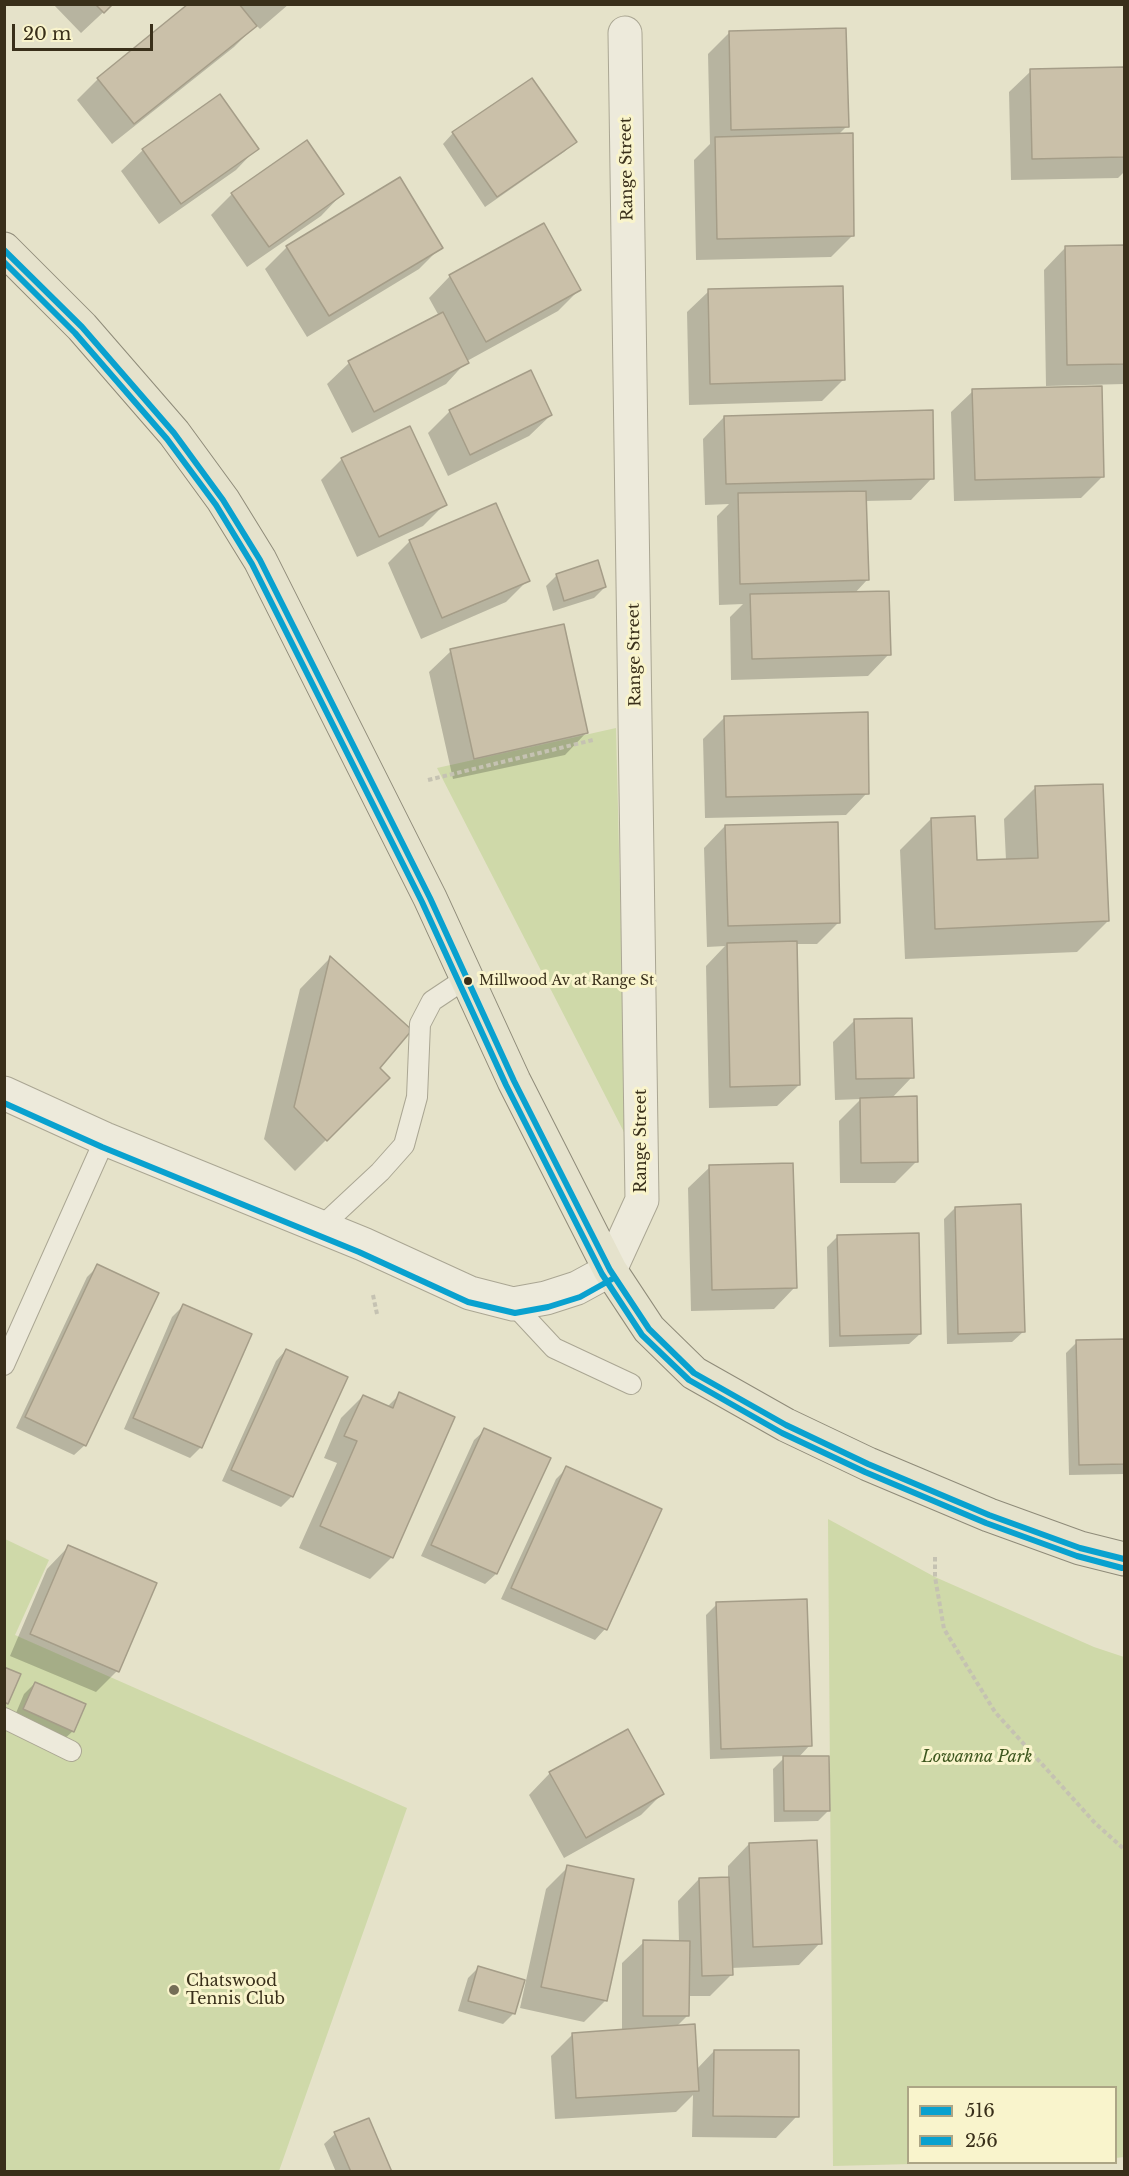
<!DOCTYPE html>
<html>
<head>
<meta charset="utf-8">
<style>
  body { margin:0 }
  #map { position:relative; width:1129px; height:2176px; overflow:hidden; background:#e5e2c9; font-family:"Libre Baskerville",serif }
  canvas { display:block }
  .frame { position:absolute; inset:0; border:6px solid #392f1a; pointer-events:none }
  .legend { position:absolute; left:907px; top:2086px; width:210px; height:78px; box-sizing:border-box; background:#f9f4cc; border:2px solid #aca585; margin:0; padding:8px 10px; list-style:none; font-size:18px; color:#392f1a }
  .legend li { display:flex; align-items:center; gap:12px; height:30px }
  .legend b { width:30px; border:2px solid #aca585 }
  .scale { position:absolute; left:12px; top:24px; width:141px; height:27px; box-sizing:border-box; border:3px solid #392f1a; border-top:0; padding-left:8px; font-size:18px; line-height:21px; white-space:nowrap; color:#392f1a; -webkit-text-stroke:4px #f9f4cc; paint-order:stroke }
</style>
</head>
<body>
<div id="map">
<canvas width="1129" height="2176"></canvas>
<div class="frame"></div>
<ul class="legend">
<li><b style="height:8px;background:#09a1cf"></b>516</li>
<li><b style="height:8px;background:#09a1cf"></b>256</li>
</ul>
<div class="scale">20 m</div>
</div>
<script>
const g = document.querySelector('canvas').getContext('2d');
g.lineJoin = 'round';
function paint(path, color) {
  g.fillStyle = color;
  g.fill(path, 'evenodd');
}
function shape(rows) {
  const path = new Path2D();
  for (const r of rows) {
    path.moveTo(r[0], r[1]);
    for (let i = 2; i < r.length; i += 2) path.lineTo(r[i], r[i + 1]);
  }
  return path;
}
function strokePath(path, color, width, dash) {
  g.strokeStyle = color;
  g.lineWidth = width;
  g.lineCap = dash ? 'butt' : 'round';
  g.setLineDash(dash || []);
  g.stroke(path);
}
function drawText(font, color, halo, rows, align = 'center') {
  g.font = font + ' "Libre Baskerville",serif';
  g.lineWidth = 6;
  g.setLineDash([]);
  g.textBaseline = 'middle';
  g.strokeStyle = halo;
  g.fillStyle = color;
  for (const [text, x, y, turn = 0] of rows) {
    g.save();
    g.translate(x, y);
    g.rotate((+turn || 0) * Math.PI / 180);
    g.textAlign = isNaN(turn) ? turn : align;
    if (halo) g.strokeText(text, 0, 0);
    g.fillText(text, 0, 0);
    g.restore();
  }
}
paint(shape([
  [616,728,626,1136,437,768],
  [828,1519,935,1577,1094,1647,1124,1657,1124,2157,1116,2158,1116,2088,908,2088,908,2162,952,2163,833,2166],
  [5,1539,49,1560,15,1635,407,1808,279,2171,5,2171]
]), '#cfd9a9');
paint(shape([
  [53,4,112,4,81,33],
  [191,4,289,4,260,29,256,25,234,47,112,144,77,100,98,79],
  [729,33,847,126,838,135,853,235,831,257,696,260,694,160,710,144,708,54],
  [1124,69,1124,172,1118,178,1011,180,1009,92,1031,71],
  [453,133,575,142,564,152,485,207,443,144],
  [257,148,236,170,159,224,121,171,143,150],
  [399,179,441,247,419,269,307,337,265,269,287,247],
  [232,194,342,194,321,216,247,267,211,215],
  [1124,247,1124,384,1046,386,1044,270,1065,248],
  [450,276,579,290,558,311,467,361,446,384,352,433,327,384,349,363,439,316,429,298],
  [709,291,843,380,822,401,689,405,687,312],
  [530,372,551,415,529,436,448,476,428,433,450,411],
  [973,391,1103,476,1081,498,954,501,951,412],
  [724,417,932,478,911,500,865,501,867,580,854,594,889,654,868,676,731,680,730,617,743,604,719,605,717,516,729,504,705,505,703,439],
  [342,459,445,504,423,526,357,557,321,480],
  [410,541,528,580,506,602,421,639,388,563],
  [597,562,605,587,594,598,553,611,546,586,556,576],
  [451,651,586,733,565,755,453,779,429,672],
  [725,717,867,793,846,815,705,818,703,739],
  [1035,788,1108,921,1077,952,905,959,900,850,931,819,976,862,1006,860,1004,819],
  [725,826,839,922,817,944,795,944,799,1085,777,1106,709,1108,706,966,725,946,707,947,704,848],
  [330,958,378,1068,388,1078,295,1171,264,1139,300,989],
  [855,1020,912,1077,891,1099,917,1161,895,1183,840,1183,839,1121,861,1099,835,1100,833,1042],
  [710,1167,795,1287,774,1309,691,1311,688,1188],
  [955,1208,1023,1332,1012,1342,947,1344,944,1219],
  [838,1236,920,1334,909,1344,829,1347,827,1247],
  [98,1266,85,1445,74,1455,16,1428,87,1277],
  [183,1306,201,1447,190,1458,124,1429,172,1317],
  [1124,1341,1124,1474,1069,1475,1066,1353,1077,1342],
  [286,1350,346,1378,292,1496,281,1507,222,1481,276,1361],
  [400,1394,453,1418,391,1558,370,1579,299,1548,337,1463,324,1458,341,1418,363,1396,387,1407],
  [485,1430,496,1574,485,1584,421,1556,474,1440],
  [567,1468,660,1510,605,1629,595,1640,501,1599,556,1479],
  [68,1547,117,1671,96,1692,10,1656,47,1569],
  [717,1604,810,1745,798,1758,828,1811,818,1821,774,1822,773,1769,786,1756,710,1759,706,1615],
  [35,1683,73,1731,62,1741,13,1720,24,1694],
  [550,1773,662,1794,641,1815,564,1858,529,1795],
  [749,1844,820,1943,799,1965,731,1968,732,1974,710,1996,688,1996,688,2015,676,2027,696,2070,714,2051,797,2116,776,2138,692,2137,693,2095,676,2112,555,2119,551,2056,573,2034,622,2031,622,1963,644,1942,679,1942,678,1901,699,1879,728,1878,728,1866],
  [568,1867,606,2000,584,2022,520,2008,546,1889],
  [478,1968,514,2013,503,2024,458,2011,468,1978],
  [335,2134,391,2172,336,2172,324,2144]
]), '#0003');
const building = shape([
  [95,4,113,4,104,13,95,4],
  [188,4,239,4,257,26,134,124,97,78,188,4],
  [846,28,849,127,731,130,729,31,846,28],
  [1124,67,1124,157,1032,159,1030,69,1124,67],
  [532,78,577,142,497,197,452,132,532,78],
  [220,94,259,149,181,204,142,149,220,94],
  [853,133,854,236,717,239,715,137,853,133],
  [307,140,344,194,269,247,231,193,307,140],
  [400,177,443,248,329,316,286,246,400,177],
  [544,223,581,290,486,342,449,275,544,223],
  [1124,245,1124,364,1067,365,1065,246,1124,245],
  [843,286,845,380,710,384,708,289,843,286],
  [443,312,469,363,374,412,348,361,443,312],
  [531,370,552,415,470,455,449,410,531,370],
  [1102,386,1104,477,975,480,972,389,1102,386],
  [933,410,934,479,726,484,724,416,933,410],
  [410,426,447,505,379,537,341,458,410,426],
  [866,491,869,580,740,584,738,493,866,491],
  [496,503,530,581,442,618,409,540,496,503],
  [598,560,606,587,564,601,556,574,598,560],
  [889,591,891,655,752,659,750,594,889,591],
  [564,624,588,733,474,759,450,649,564,624],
  [868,712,869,794,726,797,724,716,868,712],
  [1103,784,1109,921,935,929,931,818,975,816,977,860,1038,858,1035,786,1103,784],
  [838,822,840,923,728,926,725,825,838,822],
  [797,941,800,1085,730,1087,727,943,797,941],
  [330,956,412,1030,380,1068,390,1078,327,1141,294,1107,330,956],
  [912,1018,914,1078,856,1079,854,1019,912,1018],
  [917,1096,918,1162,861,1163,860,1098,917,1096],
  [793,1163,797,1288,712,1290,709,1165,793,1163],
  [1021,1204,1025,1332,958,1334,955,1207,1021,1204],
  [919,1233,921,1334,840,1336,837,1235,919,1233],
  [97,1264,159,1293,86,1446,25,1417,97,1264],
  [183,1304,252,1334,202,1448,133,1418,183,1304],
  [1124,1339,1124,1464,1079,1465,1076,1340,1124,1339],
  [286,1349,348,1377,293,1497,231,1470,286,1349],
  [399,1392,455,1417,393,1558,320,1526,357,1441,344,1436,363,1395,393,1408,399,1392],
  [484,1428,551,1458,497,1574,431,1545,484,1428],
  [566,1466,662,1509,607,1630,511,1588,566,1466],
  [68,1545,157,1583,119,1672,30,1634,68,1545],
  [807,1599,812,1746,721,1749,716,1602,807,1599],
  [4,1667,21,1674,8,1704,4,1702,4,1667],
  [35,1682,86,1704,74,1732,23,1709,35,1682],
  [628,1729,664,1794,586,1838,549,1772,628,1729],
  [783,1756,829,1756,830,1811,784,1811,783,1756],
  [817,1840,822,1944,753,1947,749,1843,817,1840],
  [567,1865,634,1879,607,2001,541,1987,567,1865],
  [729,1877,733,1975,702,1976,699,1878,729,1877],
  [643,1940,690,1941,689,2016,643,2016,643,1940],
  [478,1966,525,1980,515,2014,468,2001,478,1966],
  [695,2024,699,2091,576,2098,572,2033,695,2024],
  [714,2050,799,2050,799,2117,713,2116,714,2050],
  [369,2118,392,2172,351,2172,334,2132,369,2118]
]);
paint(building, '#cac0a9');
strokePath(building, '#a59d88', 1.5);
const service = shape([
  [321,1227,380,1172,404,1145,417,1097,420,1024,432,1001,468,977],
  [513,1304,554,1348,631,1384],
  [4,1365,105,1139],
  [4,1718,71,1751]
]);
const minor = shape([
  [4,1093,105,1139,363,1244,470,1293,513,1304,546,1298,577,1288,610,1270,642,1200,625,33]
]);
const primary = shape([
  [4,249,82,327,174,433,223,500,260,560,430,898,514,1081,610,1270,649,1329,694,1373,786,1425,868,1464,989,1515,1080,1548,1124,1559]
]);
strokePath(service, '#aaa693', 22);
strokePath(minor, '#aaa693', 35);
strokePath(primary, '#8f8b79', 35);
strokePath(shape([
  [428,780,593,740],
  [373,1295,377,1314],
  [935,1557,935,1577,944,1629,995,1712,1095,1823,1124,1849]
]), '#c5c2b2', 4, [4.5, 3]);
strokePath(service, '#edeadb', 20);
strokePath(minor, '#edeadb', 33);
strokePath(primary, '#e5e2cc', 33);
strokePath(shape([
  [4,250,82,327,174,433,223,500,260,560,430,898,514,1081,610,1270,649,1329,694,1373,786,1425,868,1464,989,1515,1080,1548,1124,1559]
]), '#09a1cf', 6);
strokePath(shape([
  [4,262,75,333,167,439,216,505,252,564,422,902,506,1085,602,1274,642,1335,689,1380,782,1433,865,1472,986,1523,1077,1556,1122,1568],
  [4,1103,102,1147,359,1252,468,1302,515,1313,548,1307,580,1297,614,1278]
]), '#09a1cf', 6);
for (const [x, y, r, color] of [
  [468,981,5,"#392f1a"],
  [174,1990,6,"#756e57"]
]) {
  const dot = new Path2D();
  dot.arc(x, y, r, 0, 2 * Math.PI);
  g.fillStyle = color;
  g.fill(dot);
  strokePath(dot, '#f9f4cc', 2);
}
drawText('14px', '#392f1a', '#f9f4cc', [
  ["Millwood Av at Range St",479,981]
], 'left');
drawText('16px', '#392f1a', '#f9f4cc', [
  ["Range Street",627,169,-91],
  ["Range Street",635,655,-91],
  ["Range Street",641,1141,-90]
]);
drawText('italic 16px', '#3e571f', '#f9f4cc', [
  ["Lowanna Park",977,1757]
]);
drawText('16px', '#392f1a', '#f9f4cc', [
  ["Chatswood",186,1981],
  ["Tennis Club",186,1999]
], 'left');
</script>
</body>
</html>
